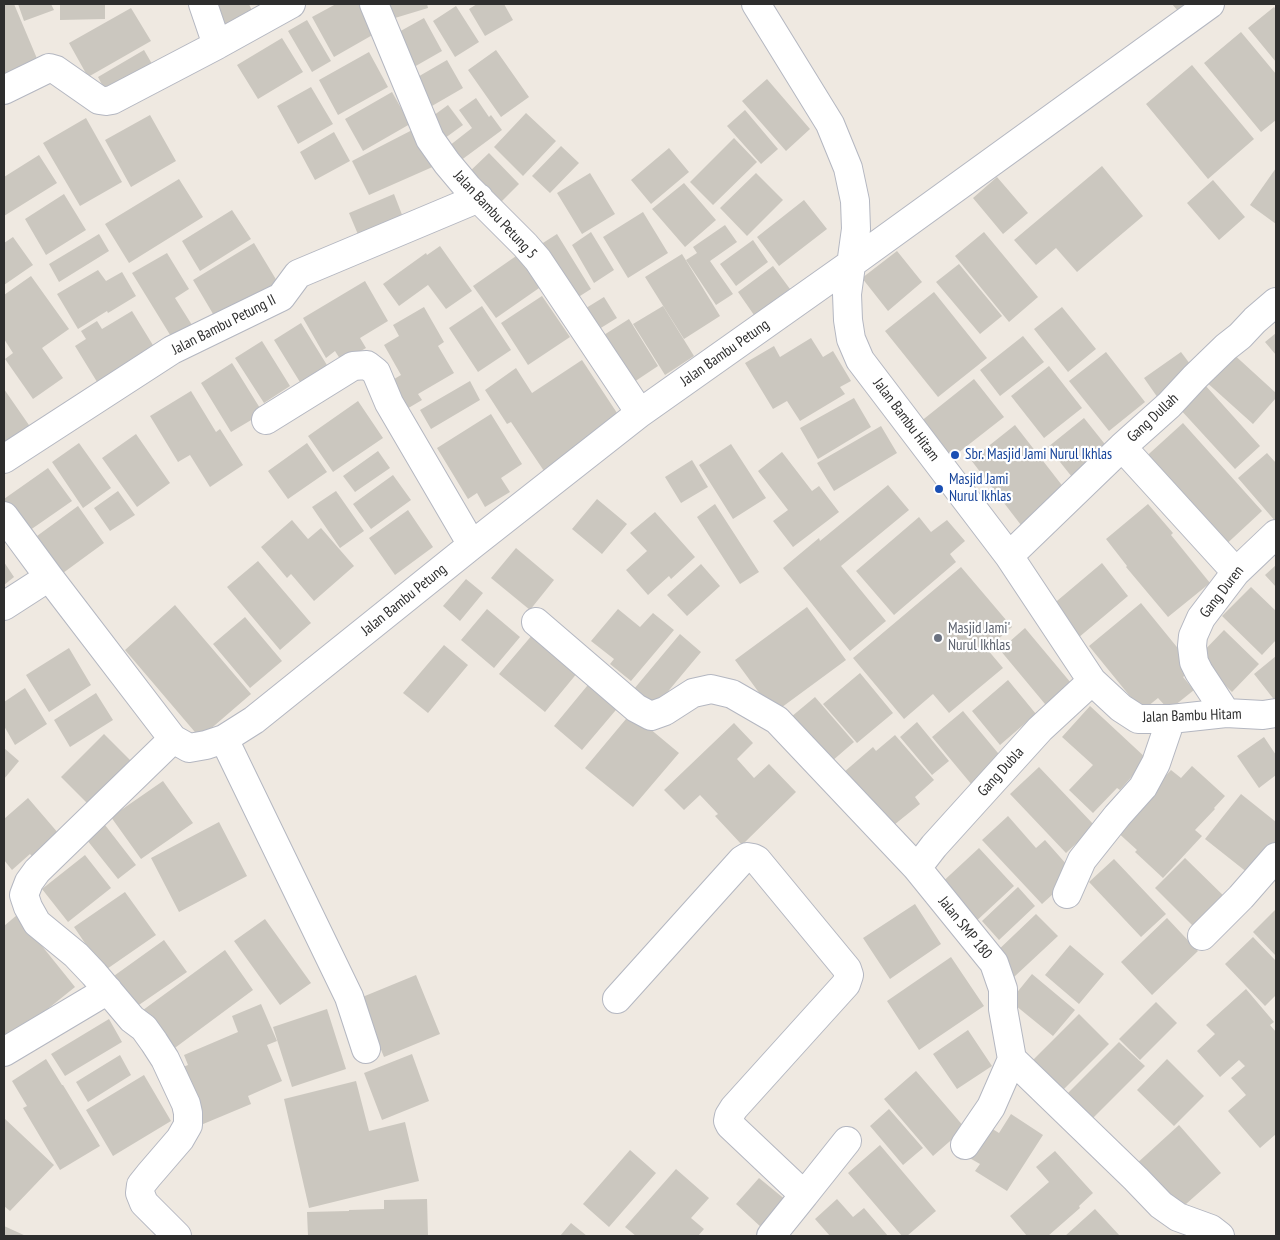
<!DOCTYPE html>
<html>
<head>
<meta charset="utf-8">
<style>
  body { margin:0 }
  #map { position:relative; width:1280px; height:1240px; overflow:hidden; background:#efe9e1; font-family:"PT Sans Narrow",sans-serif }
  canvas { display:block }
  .frame { position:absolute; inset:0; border:5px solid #2e2e2e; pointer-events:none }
</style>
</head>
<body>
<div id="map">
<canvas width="1280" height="1240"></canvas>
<div class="frame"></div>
</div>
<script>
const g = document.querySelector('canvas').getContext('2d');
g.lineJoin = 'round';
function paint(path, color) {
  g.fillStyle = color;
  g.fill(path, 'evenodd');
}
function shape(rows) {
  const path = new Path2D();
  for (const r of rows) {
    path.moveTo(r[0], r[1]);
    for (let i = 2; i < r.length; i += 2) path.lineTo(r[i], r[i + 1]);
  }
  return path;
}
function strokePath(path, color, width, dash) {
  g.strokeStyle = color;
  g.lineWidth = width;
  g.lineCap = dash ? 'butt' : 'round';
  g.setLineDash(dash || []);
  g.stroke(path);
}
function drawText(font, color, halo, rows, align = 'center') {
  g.font = font + ' "PT Sans Narrow",sans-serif';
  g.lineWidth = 4.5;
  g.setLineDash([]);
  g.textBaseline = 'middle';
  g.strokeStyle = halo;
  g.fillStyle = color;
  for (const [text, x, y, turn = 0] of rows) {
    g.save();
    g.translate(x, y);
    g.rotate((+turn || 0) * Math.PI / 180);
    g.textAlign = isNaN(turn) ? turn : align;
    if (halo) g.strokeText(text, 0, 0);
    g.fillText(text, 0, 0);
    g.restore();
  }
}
paint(shape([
  [4,4,14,4,41,68,9,82,4,70],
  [18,4,51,4,54,10,24,21],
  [60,4,105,4,105,19,60,20],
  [213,4,249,4,253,13,223,26],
  [336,4,360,4,376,33,334,57,312,17],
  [380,4,427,4,428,8,385,21],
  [477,4,504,4,513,20,485,36,469,9],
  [1172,4,1202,4,1184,18],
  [456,6,479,42,455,57,433,21],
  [1274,7,1276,9,1276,62,1248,28],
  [131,8,151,41,88,77,69,43],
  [424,18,442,51,407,71,388,38],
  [307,20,331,61,312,72,288,31],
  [1241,32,1276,74,1276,120,1261,132,1204,63],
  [282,38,303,72,258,99,237,65],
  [144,50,155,69,108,96,98,77],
  [496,50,529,97,501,117,468,70],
  [369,52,388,87,338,115,319,80],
  [447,60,463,88,425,110,409,82],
  [1192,65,1254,139,1208,179,1146,104],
  [767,79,810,129,786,151,742,101],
  [311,87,333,124,298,144,277,106],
  [392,92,410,124,363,151,345,119],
  [476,98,489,117,491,115,502,130,460,161,449,146,472,128,459,110],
  [448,105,463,125,441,141,426,121],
  [745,110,778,149,761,164,727,126],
  [526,113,556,141,523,176,494,147],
  [150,115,176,161,131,187,105,140],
  [86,118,122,182,80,206,43,143],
  [418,127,437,165,369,195,352,161],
  [334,132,350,161,315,180,300,152],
  [734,138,757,162,713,205,690,182],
  [561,146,579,163,550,193,532,176],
  [669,148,689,172,651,204,631,180],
  [489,153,519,184,498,205,467,174],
  [39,155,57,183,4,216,4,177],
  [1102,166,1143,216,1077,272,1056,248,1036,265,1014,240],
  [1276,168,1276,224,1250,205],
  [590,173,615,214,582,234,557,193],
  [756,173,783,200,747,236,720,208],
  [997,177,1028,213,1003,234,973,198],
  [179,179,203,217,129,263,105,224],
  [1213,180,1245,217,1219,240,1187,203],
  [684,183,716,220,685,247,652,209],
  [64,194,86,230,46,255,25,219],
  [394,194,406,225,362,244,349,213],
  [804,200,827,229,779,266,757,237],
  [232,210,251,239,200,271,182,241],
  [643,212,668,253,628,278,603,237],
  [725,225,737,242,710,261,733,294,716,305,686,260,697,253,693,247],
  [591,232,614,270,594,283,572,245],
  [984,232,1038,297,1009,322,955,256],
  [99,234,109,251,59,282,49,264],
  [557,234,591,289,569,303,535,248],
  [13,237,33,265,4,285,4,243],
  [753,240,768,262,736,286,720,264],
  [254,243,280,286,219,324,193,280],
  [440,246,472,291,446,309,428,285,399,306,383,284,426,253,427,255],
  [897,251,922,282,888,311,862,278],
  [167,253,189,289,175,298,192,325,172,338,132,273],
  [519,254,542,286,496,318,473,286],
  [682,254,720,316,684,339,645,277],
  [959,264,1002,316,980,334,936,282],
  [773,266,790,289,754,315,738,292],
  [98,270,106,281,122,272,136,296,108,313,107,311,78,329,57,294],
  [31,276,69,329,42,348,63,378,33,399,5,359,13,353,4,339,4,295],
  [365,281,388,321,360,338,366,348,342,362,335,351,326,358,303,318],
  [934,292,987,358,938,397,885,331],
  [542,296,570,337,528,365,501,323],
  [604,297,617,318,591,334,578,313],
  [482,306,511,350,478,372,449,328],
  [663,306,694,356,665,375,633,324],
  [424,307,444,342,438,346,454,373,418,394,422,400,400,413,384,385,401,375,384,345,399,336,393,325],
  [1062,307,1096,349,1068,372,1034,329],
  [132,311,159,355,102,390,75,346,86,339,81,331,97,321,102,329],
  [629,319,658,366,625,388,596,340],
  [301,323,330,370,303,387,274,340],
  [1276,333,1276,355,1265,342],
  [1023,336,1044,362,1000,396,980,370],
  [811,338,823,357,833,351,851,381,840,387,845,394,800,421,787,401,773,409,745,363,774,346,780,357],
  [262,341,290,386,264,403,235,358],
  [1230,351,1276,393,1276,398,1253,424,1204,380],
  [1106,352,1145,402,1109,431,1069,381],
  [1181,352,1196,372,1158,398,1144,378],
  [582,360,621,419,544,471,511,422,507,424,485,390,516,368,532,393],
  [232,363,263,413,231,432,201,383],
  [1049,366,1082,408,1044,438,1011,396],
  [974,379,1004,417,949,460,920,422],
  [470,381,480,400,431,429,420,410],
  [1205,385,1260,446,1235,469,1179,408],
  [4,389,31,428,4,447],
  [191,391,216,432,220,429,243,465,210,487,190,455,178,462,150,416],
  [854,398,871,427,818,459,800,428],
  [358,401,383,438,333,472,308,436],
  [491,414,522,464,501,478,510,492,485,507,477,493,468,499,437,448],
  [1084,418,1108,448,1072,477,1048,447],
  [1183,423,1262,511,1220,550,1140,462],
  [1015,425,1068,493,1024,529,971,460],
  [881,426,897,453,834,491,817,463],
  [136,434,170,483,137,507,102,458],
  [79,443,111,488,83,508,52,462],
  [307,443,327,472,288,499,268,471],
  [731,444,766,498,733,519,699,465],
  [378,451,390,468,355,492,343,476],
  [782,452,812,491,819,486,839,512,793,547,773,521,788,510,758,471],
  [1267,453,1276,463,1276,522,1238,478],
  [692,460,708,487,681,503,665,477],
  [48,468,72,501,23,535,4,508,4,499],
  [393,475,411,500,371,529,353,504],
  [888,485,909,510,841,566,886,621,850,651,783,568,819,538,820,541],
  [118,491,135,515,110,531,94,508],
  [336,491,364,531,340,548,312,507],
  [597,499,627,524,602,554,572,529],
  [715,504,759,572,740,584,697,517],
  [1148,504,1173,533,1171,535,1210,583,1168,617,1126,567,1127,566,1106,539],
  [78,506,104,543,63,573,37,536],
  [408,510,433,547,395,575,369,538],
  [655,512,695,557,671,579,669,576,648,595,626,570,647,551,630,533],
  [919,517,931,532,947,520,965,541,950,554,956,562,894,615,856,571],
  [292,520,308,539,321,528,354,566,314,601,291,574,287,578,261,547],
  [516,548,554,580,530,610,491,578],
  [258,561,311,623,280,650,227,587],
  [4,562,14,577,4,585],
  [1102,563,1128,596,1078,638,1051,606],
  [701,564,720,586,687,616,667,595],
  [1276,565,1276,587,1265,575],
  [961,567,1012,627,987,649,1003,668,949,713,933,694,904,719,853,658],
  [466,579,483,593,460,621,443,606],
  [1251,587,1276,611,1276,640,1262,655,1222,616],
  [1141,603,1194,668,1183,677,1194,690,1169,710,1158,698,1142,711,1089,646],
  [175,605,251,694,200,738,125,650],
  [807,607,846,660,774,713,735,660],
  [487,609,520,637,494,668,461,640],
  [618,609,640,627,653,613,674,630,631,681,610,664,614,659,591,641],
  [245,617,282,661,250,688,213,644],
  [1025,628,1076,689,1050,710,1000,650],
  [1224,630,1259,664,1232,692,1197,658],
  [533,634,578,672,545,712,499,674],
  [680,634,701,652,655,707,634,689],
  [444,645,468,665,428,713,403,693],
  [69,648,91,685,49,712,26,675],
  [1276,656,1276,702,1254,674],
  [860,673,893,713,857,743,823,704],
  [592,680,621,704,582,750,554,726],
  [1008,680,1036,714,1000,745,972,711],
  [25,688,47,724,15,745,4,726,4,702],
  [96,693,113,720,70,747,54,720],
  [815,697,854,742,824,768,785,722],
  [1090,706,1147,759,1120,790,1117,788,1093,813,1069,790,1093,765,1062,737],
  [963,711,1003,759,972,785,932,737],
  [631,713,679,753,633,807,585,768],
  [917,722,949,761,932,775,900,737],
  [734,723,753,743,737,759,754,778,769,764,796,792,742,845,715,816,718,814,700,795,684,810,664,790],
  [104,734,138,768,95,811,61,777],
  [895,735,934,780,915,797,920,804,884,833,836,779,873,747,876,751],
  [1264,737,1276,755,1276,775,1259,788,1237,756],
  [4,748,19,761,4,779],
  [1192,766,1225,796,1214,808,1215,809,1195,830,1202,836,1163,878,1135,852,1137,850,1115,830,1171,770,1181,778],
  [1039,767,1095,826,1066,853,1010,794],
  [163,781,193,823,141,859,111,817],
  [1241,794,1276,822,1276,848,1253,877,1205,839],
  [28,798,65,841,39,864,30,854,12,870,4,860,4,827,5,826,4,824,4,819],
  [1008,816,1036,848,1045,840,1075,874,1042,904,982,840],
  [219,822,247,876,179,912,151,858],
  [105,825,136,865,118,879,87,840],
  [979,848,1014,886,972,925,937,887],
  [85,855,111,888,68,922,42,889],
  [1185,858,1232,904,1202,935,1155,888],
  [1114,859,1166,914,1141,937,1089,882],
  [1018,887,1035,906,999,940,982,921],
  [125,892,156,935,104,971,74,927],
  [915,904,941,944,890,979,863,938],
  [1276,909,1276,956,1253,932],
  [1036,914,1058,936,1014,977,993,955],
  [17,915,75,987,4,1044,4,926],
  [1167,918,1198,951,1152,995,1121,962],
  [265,919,311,983,280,1005,234,941],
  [1253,937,1276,961,1276,995,1265,1006,1225,964],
  [164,940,187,972,133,1009,111,978],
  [1070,945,1104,974,1079,1004,1045,975],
  [225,950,253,990,168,1053,139,1013],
  [951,957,984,1006,919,1050,887,1001],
  [1032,974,1075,1010,1053,1036,1010,1001],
  [416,975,440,1034,384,1057,360,998],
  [1246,989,1274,1022,1270,1025,1276,1032,1276,1134,1260,1148,1228,1111,1246,1095,1231,1078,1245,1066,1239,1060,1220,1077,1197,1051,1215,1034,1206,1025],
  [1156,1002,1177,1023,1140,1060,1119,1039],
  [261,1004,277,1041,267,1045,282,1081,248,1096,251,1104,196,1127,173,1071,188,1065,184,1055,238,1032,232,1016],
  [327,1009,346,1069,292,1087,273,1027],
  [1079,1014,1109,1044,1056,1097,1026,1067],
  [109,1019,122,1042,65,1076,51,1054],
  [968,1030,992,1066,957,1089,933,1054],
  [1119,1042,1145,1066,1084,1127,1059,1102],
  [412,1054,429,1101,382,1120,364,1073],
  [120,1055,131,1075,88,1102,76,1082],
  [46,1059,62,1085,63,1085,100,1146,60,1170,23,1108,27,1106,12,1081],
  [1167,1059,1204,1096,1174,1126,1137,1090],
  [916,1071,965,1128,933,1156,884,1099],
  [144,1075,171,1121,113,1156,86,1110],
  [356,1081,369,1131,405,1122,419,1181,309,1208,284,1099],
  [889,1109,923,1148,903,1165,870,1126],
  [1011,1114,1043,1135,1007,1191,975,1171,980,1164,966,1156,986,1125,999,1133],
  [4,1118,54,1165,10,1211,4,1206],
  [1179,1125,1221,1173,1177,1212,1135,1165],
  [880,1145,936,1211,907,1236,902,1236,848,1173],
  [630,1150,656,1173,609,1227,583,1204],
  [1055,1151,1093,1193,1079,1206,1080,1208,1048,1236,1027,1236,1010,1216,1049,1182,1036,1167],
  [676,1169,709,1198,691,1218,704,1229,698,1236,636,1236,625,1227],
  [759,1178,787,1201,762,1228,736,1204],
  [427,1199,428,1236,308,1236,307,1212,349,1211,349,1210,384,1209,384,1200],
  [837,1199,853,1217,864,1208,888,1236,830,1236,815,1219],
  [1095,1209,1120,1236,1065,1236],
  [571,1223,587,1236,560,1236],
  [4,1226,26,1236,4,1236]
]), '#cbc7bf');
const minor = shape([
  [203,4,217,45],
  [374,4,430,139,447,163,468,188,525,245,538,260,640,413],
  [756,4,830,124,848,168,855,201,856,229,847,294,848,320,851,339,860,360,1009,556,1092,681,1121,708,1138,719,1171,719,1226,713,1263,715,1276,713],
  [4,90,49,68,56,70,99,100,106,101,112,100,217,45,291,4],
  [266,420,353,366,367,365,376,372,389,403,472,545],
  [1122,447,1236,572],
  [4,459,172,350,281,297,298,274,479,198],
  [4,516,49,577,173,739,189,748,206,745,224,739,254,720,472,545,640,413,852,263,1210,4],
  [1009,556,1122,447,1169,405,1195,377,1226,347,1240,336,1255,320,1276,302],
  [4,606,49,577],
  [536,622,636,708,651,716,665,711,693,693,711,689,732,694,777,720,917,868,994,963,1003,989,1003,1009,1012,1059,1136,1179,1161,1205,1178,1217,1211,1229,1220,1236],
  [1226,713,1199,672,1194,662,1192,646,1193,636,1201,618,1236,572,1276,534],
  [173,739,37,871,29,882,24,895,28,907,37,923,76,955,94,974,132,1019,144,1028,154,1042,165,1059,186,1104,188,1113,188,1125,180,1139,149,1175,141,1185,140,1193,144,1203,177,1236],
  [224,739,349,997,366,1049],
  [917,868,934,846,1040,729,1092,681],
  [1067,894,1082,860,1117,816,1143,787,1156,763,1171,719],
  [1202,936,1241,897,1276,857],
  [617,999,742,860,747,857,753,858,757,860,847,969,849,975,846,984,734,1108,729,1116,728,1121,730,1125,804,1195,771,1236],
  [4,1052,108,990],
  [965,1145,991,1107,1012,1059],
  [804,1195,847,1141]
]);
strokePath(minor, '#b4b7c1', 30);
strokePath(minor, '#fff', 28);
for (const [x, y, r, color] of [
  [955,455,5,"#1a4fb4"],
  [939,489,5,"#1a4fb4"],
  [938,638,5,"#6b7280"]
]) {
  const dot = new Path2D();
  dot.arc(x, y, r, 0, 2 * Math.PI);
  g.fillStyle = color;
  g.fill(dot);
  strokePath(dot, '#fff', 2);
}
drawText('15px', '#2e2e2e', '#fff', [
  ["Jalan Bambu Petung 5",495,215,47],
  ["Jalan Bambu Petung II",224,325,-27],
  ["Jalan Bambu Petung",725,353,-35],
  ["Gang Dullah",1153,418,-43],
  ["Jalan Bambu Hitam",906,420,53],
  ["Gang Duren",1222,592,-52],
  ["Jalan Bambu Petung",404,600,-39],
  ["Jalan Bambu Hitam",1192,716,-2],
  ["Gang Dubla",1001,772,-48],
  ["Jalan SMP 180",965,928,51]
]);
drawText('15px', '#164399', '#fff', [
  ["Sbr. Masjid Jami Nurul Ikhlas",965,455],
  ["Masjid Jami",949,480],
  ["Nurul Ikhlas",949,497]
], 'left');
drawText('15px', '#5b616d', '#fff', [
  ["Masjid Jami'",948,629],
  ["Nurul Ikhlas",948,646]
], 'left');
</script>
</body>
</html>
